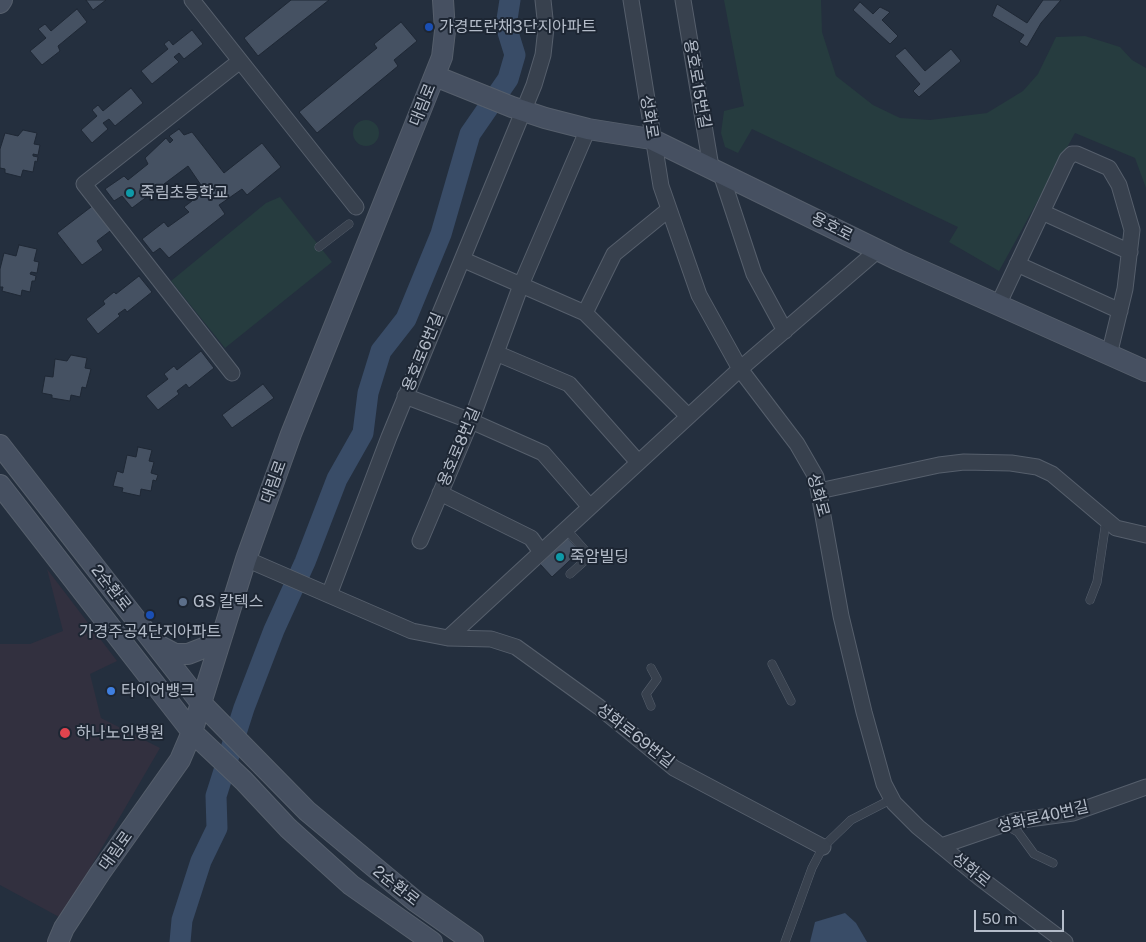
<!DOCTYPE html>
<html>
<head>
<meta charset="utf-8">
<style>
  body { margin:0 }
  #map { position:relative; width:1146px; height:942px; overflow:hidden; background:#242f3e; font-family:"Public Sans",sans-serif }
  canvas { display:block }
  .scale { position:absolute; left:974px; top:910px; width:90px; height:22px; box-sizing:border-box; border:2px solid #b4bcc9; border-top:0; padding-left:6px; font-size:15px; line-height:18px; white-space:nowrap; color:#b4bcc9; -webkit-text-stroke:4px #1d2633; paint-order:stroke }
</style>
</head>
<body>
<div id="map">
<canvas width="1146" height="942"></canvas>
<div class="scale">50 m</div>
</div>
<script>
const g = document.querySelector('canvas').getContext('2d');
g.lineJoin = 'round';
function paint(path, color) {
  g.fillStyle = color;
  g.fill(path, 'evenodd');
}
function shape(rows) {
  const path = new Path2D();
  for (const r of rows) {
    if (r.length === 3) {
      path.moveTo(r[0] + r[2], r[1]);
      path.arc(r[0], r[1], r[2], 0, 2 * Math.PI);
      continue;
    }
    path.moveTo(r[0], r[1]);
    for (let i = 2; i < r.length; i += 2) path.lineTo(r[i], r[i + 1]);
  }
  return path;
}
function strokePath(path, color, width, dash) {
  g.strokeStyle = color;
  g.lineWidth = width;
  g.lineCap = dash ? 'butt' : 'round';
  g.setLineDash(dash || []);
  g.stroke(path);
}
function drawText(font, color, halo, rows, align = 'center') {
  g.font = font + ' "Public Sans","Noto Sans KR",sans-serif';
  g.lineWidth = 4;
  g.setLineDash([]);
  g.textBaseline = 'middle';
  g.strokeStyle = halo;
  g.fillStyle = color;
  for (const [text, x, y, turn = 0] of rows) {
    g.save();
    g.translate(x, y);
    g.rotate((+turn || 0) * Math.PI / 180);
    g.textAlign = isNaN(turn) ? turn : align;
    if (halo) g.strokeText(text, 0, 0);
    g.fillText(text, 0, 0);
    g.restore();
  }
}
paint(shape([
  [47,569,117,661,90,674,101,718,160,748,61,918,0,885,0,644,30,644,63,631]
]), '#32303f');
paint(shape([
  [724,0,821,0,822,32,836,76,873,105,900,118,930,120,987,113,1023,91,1038,74,1056,37,1085,36,1120,47,1132,60,1146,68,1146,188,1135,158,1075,133,999,271,949,242,958,227,752,129,738,153,725,147,721,133,724,111,744,106],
  [366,133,13],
  [280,197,332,262,225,348,171,281,266,203]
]), '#263c3f');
paint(shape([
  [845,913,856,923,867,942,810,942,815,922]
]), '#394c67');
strokePath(shape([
  [180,942,182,920,201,861,217,828,216,796,244,708,274,630,305,562,337,479,363,433,368,393,381,351,406,319,441,234,470,134,508,79,515,55,506,26,510,0]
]), '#394c67', 21);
const building = shape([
  [86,0,106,0,93,10,86,0],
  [291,0,329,0,258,56,244,38,291,0],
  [1043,0,1061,0,1041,23,1027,47,1019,42,1024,35,992,16,997,4,1027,23,1043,0],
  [860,2,873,14,880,7,890,12,882,20,898,36,890,44,853,10,860,2],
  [77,9,87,22,58,46,60,51,42,65,30,51,46,38,38,29,45,24,51,31,77,9],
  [401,22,417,41,394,60,398,66,317,133,299,112,377,48,374,44,401,22],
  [192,30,203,44,184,59,179,53,174,57,179,62,152,84,141,71,168,49,164,44,169,40,173,45,192,30],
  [905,48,925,71,951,49,961,61,919,97,913,91,920,84,895,56,905,48],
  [131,88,143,103,115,126,109,119,103,123,108,129,92,143,81,130,97,116,92,110,98,105,103,111,131,88],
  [179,129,184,135,192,132,224,173,262,143,281,167,247,195,242,189,219,205,225,214,169,258,160,248,153,253,142,239,164,222,168,227,189,212,184,207,205,191,188,166,132,208,122,196,114,201,105,189,124,176,128,180,148,164,145,158,166,138,170,143,173,140,169,136,179,129],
  [23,130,37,133,34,144,40,145,38,155,33,154,33,156,38,157,37,162,35,161,33,172,23,170,21,177,5,173,5,169,0,168,0,149,5,133,18,136,23,130],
  [95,204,114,228,97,241,103,250,82,265,57,233,95,204],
  [19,245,37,249,34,261,39,262,37,273,31,272,30,274,36,276,35,281,32,281,30,292,22,290,21,296,2,291,3,287,0,287,0,269,4,253,16,256,19,245],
  [139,276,152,292,127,312,125,309,118,314,120,316,98,334,86,319,105,304,103,301,114,292,116,294,139,276],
  [201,351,214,368,189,388,186,384,177,391,179,394,158,410,146,396,168,379,164,374,174,366,177,370,201,351],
  [71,355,87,358,85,368,91,369,86,388,82,387,80,397,71,395,70,401,52,398,52,395,42,393,45,376,53,377,55,359,67,361,71,355],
  [263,384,274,398,232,428,222,415,263,384],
  [138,447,152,450,149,461,154,462,151,473,158,475,156,481,153,480,151,491,141,489,140,496,122,492,123,488,113,486,117,471,123,473,127,455,136,457,138,447],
  [568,538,580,551,552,577,540,564,568,538]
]);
paint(building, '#455162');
strokePath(building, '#1f2835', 1);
const lane = shape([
  [319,247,349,224],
  [566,529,590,556,570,574],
  [1090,600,1097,582,1106,521],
  [772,664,791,701],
  [651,668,657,679,646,694,651,706],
  [1006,825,1018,832,1034,854,1053,863],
  [785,942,812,868,823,847,851,820,892,799]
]);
const street = shape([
  [192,0,356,207],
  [631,0,661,186,699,295,740,369,797,444,816,477,841,616,864,712,884,784,894,803,918,827,980,878,1065,942],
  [683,0,711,167],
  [720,171,754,274,785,331],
  [1042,212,1130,252],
  [464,260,585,313,688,416],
  [1017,264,1120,311],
  [998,305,1067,159,1072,154,1077,154,1109,168,1119,185,1132,230,1125,289,1109,355],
  [585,313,614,254,668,210],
  [496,353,569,384,638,462],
  [232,373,84,184,240,61],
  [405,396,471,421,543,453,590,507],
  [819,491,939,465,964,462,1011,463,1037,467,1052,474,1116,528,1146,535],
  [440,493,531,538,541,552],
  [420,541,471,421,521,285,588,129],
  [246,559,412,631,448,638],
  [329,595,389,437,534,85,543,55,546,28,543,0],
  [941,846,1014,821,1073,813,1146,787],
  [823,847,674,768,599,707,516,647,491,639,448,638,740,369,878,250]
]);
const secondary = shape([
  [0,3,2,0],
  [435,76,512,107,545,118,588,129,651,139,898,260,1146,371],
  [0,445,201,703,307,811,415,901,473,942],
  [0,485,192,732,244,781,288,828,351,885,432,942],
  [156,644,175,654,188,654,206,647,224,630],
  [58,942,64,928,100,873,180,760,192,732,246,559,291,434,442,57,445,31,443,0]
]);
strokePath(lane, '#565f6c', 9);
strokePath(street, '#565f6c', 17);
strokePath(secondary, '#565f6c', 22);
strokePath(lane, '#38414e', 8);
strokePath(street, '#38414e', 15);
strokePath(secondary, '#465061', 20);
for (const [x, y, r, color] of [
  [429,27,5,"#1a4fb4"],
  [130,193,5,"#0f9aa8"],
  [560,557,5,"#0f9aa8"],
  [183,602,5,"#5c6f8a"],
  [150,615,5,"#1a4fb4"],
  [111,691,5,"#3f7fe0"],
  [65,733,6,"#e0444e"]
]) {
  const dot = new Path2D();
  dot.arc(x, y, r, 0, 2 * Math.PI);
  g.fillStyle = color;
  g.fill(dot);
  strokePath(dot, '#1d2633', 2);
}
drawText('16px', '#b4bcc9', '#1d2633', [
  ["가경뜨란채3단지아파트",439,27],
  ["죽림초등학교",140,193],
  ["죽암빌딩",570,557],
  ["GS 칼텍스",193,602],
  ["가경주공4단지아파트",150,632,"center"],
  ["타이어뱅크",121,691],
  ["하나노인병원",76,733]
], 'left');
drawText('16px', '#b4bcc9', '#1d2633', [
  ["용호로15번길",697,84,80],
  ["대림로",423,105,-68],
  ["성화로",649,117,81],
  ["용호로",832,227,27],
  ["용호로6번길",423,352,-68],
  ["용호로8번길",459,447,-67],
  ["대림로",274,482,-70],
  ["성화로",818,495,75],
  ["2순환로",111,588,52],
  ["성화로69번길",635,736,38],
  ["성화로40번길",1043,817,-13],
  ["대림로",116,851,-54],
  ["성화로",971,870,39],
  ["2순환로",396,886,38]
]);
</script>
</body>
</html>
